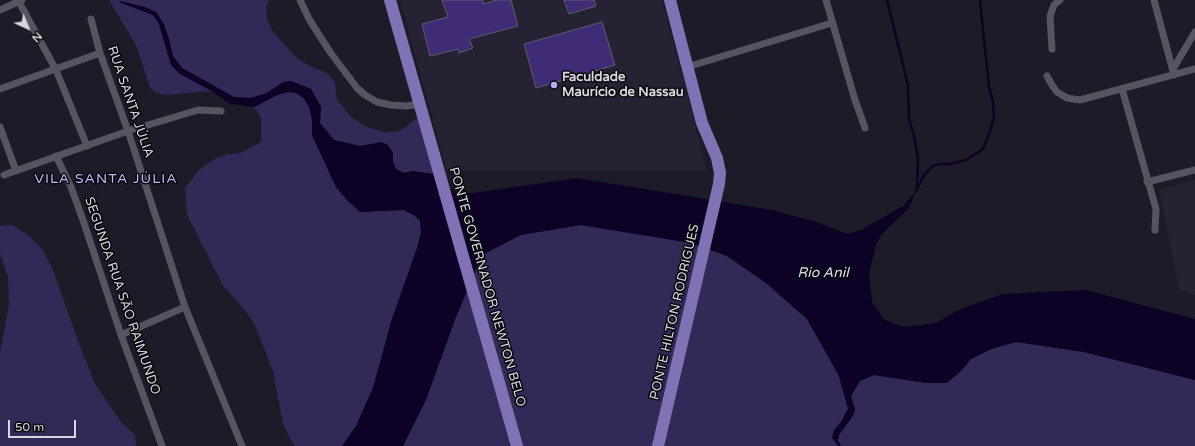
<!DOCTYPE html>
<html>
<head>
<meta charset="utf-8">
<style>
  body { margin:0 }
  #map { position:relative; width:1195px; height:446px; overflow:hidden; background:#1d1b27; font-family:"Varela Round",sans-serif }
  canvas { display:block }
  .north { position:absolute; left:8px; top:8px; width:40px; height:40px; -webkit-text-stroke:3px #08070c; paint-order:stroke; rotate:136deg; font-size:11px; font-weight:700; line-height:16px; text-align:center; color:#d8d7df }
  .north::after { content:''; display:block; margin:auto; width:14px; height:18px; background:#d8d7df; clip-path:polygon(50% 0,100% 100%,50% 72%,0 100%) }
  .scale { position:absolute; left:8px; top:420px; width:68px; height:18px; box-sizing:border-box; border:2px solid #d8d7df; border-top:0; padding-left:5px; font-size:12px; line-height:14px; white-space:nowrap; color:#d8d7df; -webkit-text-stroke:3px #08070c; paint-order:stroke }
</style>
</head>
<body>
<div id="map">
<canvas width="1195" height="446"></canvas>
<div class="north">N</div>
<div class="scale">50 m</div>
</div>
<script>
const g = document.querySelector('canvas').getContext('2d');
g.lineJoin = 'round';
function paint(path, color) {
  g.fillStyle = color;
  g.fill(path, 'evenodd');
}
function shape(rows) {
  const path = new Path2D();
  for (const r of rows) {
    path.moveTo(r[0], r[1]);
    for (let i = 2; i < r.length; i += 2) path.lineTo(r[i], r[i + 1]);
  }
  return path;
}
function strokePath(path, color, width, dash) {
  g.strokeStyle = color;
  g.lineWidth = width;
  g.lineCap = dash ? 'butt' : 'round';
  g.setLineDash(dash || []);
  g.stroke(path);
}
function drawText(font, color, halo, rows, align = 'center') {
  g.font = font + ' "Varela Round",sans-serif';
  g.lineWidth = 3;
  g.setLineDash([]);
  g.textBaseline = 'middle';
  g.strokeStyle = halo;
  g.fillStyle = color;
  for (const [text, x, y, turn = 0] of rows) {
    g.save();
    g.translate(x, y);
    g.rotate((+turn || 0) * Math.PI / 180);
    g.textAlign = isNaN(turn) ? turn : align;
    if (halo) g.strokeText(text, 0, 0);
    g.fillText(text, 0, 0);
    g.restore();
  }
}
paint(shape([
  [400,0,662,0,707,171,447,171],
  [1195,180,1195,295,1179,290,1159,190]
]), '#252234');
paint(shape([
  [109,0,269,0,266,7,267,19,273,32,298,59,312,67,327,73,335,82,337,99,348,114,364,126,384,132,400,131,420,116,434,174,412,171,403,173,396,169,393,162,393,153,382,142,360,146,334,140,320,123,321,107,311,89,291,81,283,82,267,93,251,98,234,97,182,68,173,56,169,39,156,12,140,10,153,15,159,24,171,65,180,74,212,91,164,95,156,92,150,88,137,47],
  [288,92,296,93,304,99,309,107,312,120,312,135,336,187,347,200,360,212,403,210,414,215,420,221,421,232,417,248,391,322,373,388,356,426,342,446,295,446,292,442,283,424,273,371,254,323,243,308,224,287,187,215,185,188,199,170,216,158,228,154,240,153,261,142,261,118,254,107,277,95],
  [12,225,28,235,42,249,52,268,80,346,95,384,121,422,135,435,136,446,0,446,0,353,9,305,8,277,0,254,0,226],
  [581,225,691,243,727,256,766,283,807,319,839,376,848,409,841,422,834,430,838,446,403,446,426,399,456,317,482,255,521,235],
  [1016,342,1084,352,1195,380,1195,446,841,446,838,441,839,435,851,419,855,409,851,396,860,381,874,375,926,383,961,371,971,359,991,349]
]), '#332956');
paint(shape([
  [120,1,145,7,156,12,164,24,169,39,173,56,182,68,234,97,251,98,267,93,283,82,291,81,311,89,321,107,320,123,334,140,360,146,382,142,388,145,393,153,393,162,396,169,403,173,412,171,434,174,458,195,577,178,772,210,817,222,847,234,861,230,903,206,916,191,909,208,882,234,876,245,869,274,872,302,885,320,904,327,936,323,956,311,1002,294,1086,290,1195,319,1195,380,1084,352,1016,342,991,349,971,359,961,371,947,383,926,383,874,375,860,381,851,396,855,409,854,414,839,435,838,441,841,446,838,446,832,438,834,430,841,422,848,409,839,376,807,319,766,283,727,256,691,243,581,225,521,235,482,255,456,317,426,400,403,446,342,446,356,426,373,388,391,322,417,248,421,232,420,221,414,215,403,210,360,212,347,200,336,187,312,135,312,119,309,107,304,98,296,93,288,92,277,95,254,107,230,104,212,91,180,74,171,65,159,24,153,15,121,3]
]), '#0d0226');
strokePath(shape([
  [887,0,908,85,909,119,914,136,918,158,917,188],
  [916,191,924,175,933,166,940,164,950,164,966,160,983,149,990,132,994,116,993,101,989,87,980,0]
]), '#0d0226', 2.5);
const building = shape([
  [442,0,483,0,483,4,497,0,511,0,518,26,469,39,473,48,459,53,458,49,430,56,422,24,448,17,442,0],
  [564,0,594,0,596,6,569,14,564,0],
  [602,22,615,65,536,88,524,44,602,22]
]);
paint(building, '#3f2b76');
strokePath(building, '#5e5c6b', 1);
strokePath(shape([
  [300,0,309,19,330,52,357,88,365,95,377,102,391,105,406,106,420,104],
  [826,0,855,100,865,128],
  [1154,0,1174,75],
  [19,2,56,70,87,146],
  [0,10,22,0],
  [91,19,100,53,128,131,185,307,242,446],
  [1052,49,1050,16,1054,5,1060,0],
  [687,67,832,23],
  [1173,69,1195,32],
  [1047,76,1052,85,1057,92,1067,98,1080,100,1195,69],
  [0,89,100,53],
  [1122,89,1156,209,1155,230],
  [0,127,16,171],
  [56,156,71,187,84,223,121,335,162,446],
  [4,175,128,131,198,110,221,111],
  [1147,182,1195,170],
  [121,335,185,307]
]), '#565462', 7);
strokePath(shape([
  [390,0,517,446],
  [658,446,719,184,720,173,717,158,702,123,670,0]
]), '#8072b5', 12);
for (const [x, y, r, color] of [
  [554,85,4,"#b8abf7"]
]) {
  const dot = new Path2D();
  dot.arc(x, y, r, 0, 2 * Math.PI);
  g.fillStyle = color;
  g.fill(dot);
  strokePath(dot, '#08070c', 1.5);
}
drawText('bold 13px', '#d8d7df', '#08070c', [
  ["Faculdade",562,78],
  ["Maurício de Nassau",562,93]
], 'left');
drawText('13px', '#d8d7df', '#08070c', [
  ["RUA SANTA JÚLIA",130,102,71],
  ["PONTE GOVERNADOR NEWTON BELO",487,287,74],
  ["SEGUNDA RUA SÃO RAIMUNDO",122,296,71],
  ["PONTE HILTON RODRIGUES",675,312,-77]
]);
g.letterSpacing = '1px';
drawText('14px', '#c0b4fb', '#08070c', [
  ["VILA SANTA JÚLIA",106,179]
]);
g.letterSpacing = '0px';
drawText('italic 14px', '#dfdcf2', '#08070c', [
  ["Rio Anil",823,273]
]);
</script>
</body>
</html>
